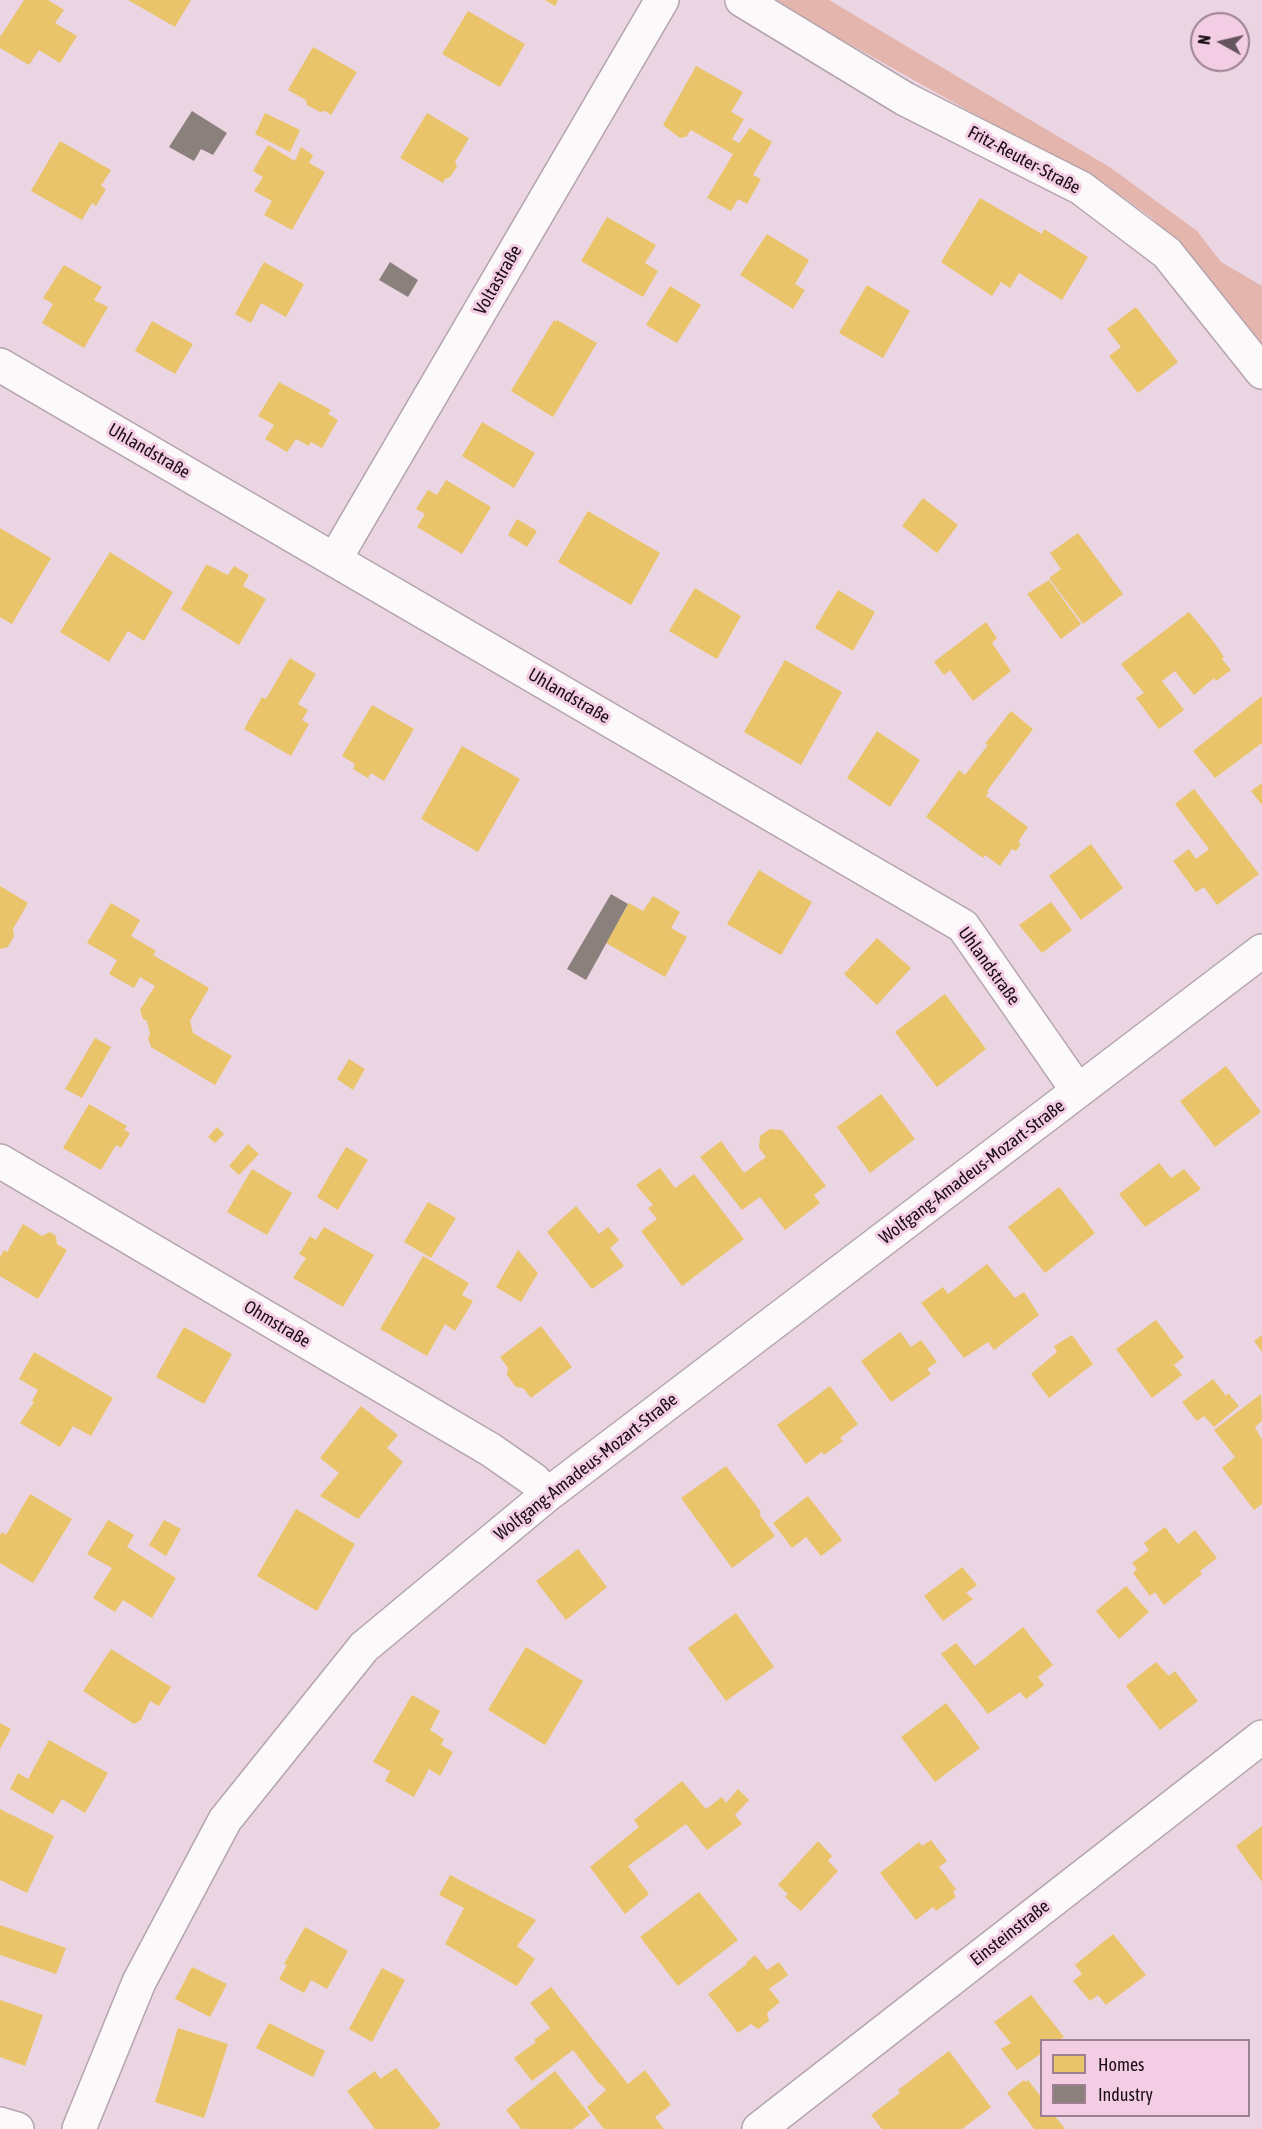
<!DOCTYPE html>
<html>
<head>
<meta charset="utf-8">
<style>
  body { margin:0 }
  #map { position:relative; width:1262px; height:2129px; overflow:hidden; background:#ebd5e2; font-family:"Asap Condensed",sans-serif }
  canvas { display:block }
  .legend { position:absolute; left:1040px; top:2039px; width:210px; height:78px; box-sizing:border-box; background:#f3cde3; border:2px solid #9d8191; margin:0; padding:8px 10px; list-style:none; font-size:18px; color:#1b0e16 }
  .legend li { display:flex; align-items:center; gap:12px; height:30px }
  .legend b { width:30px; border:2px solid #9d8191 }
  .north { position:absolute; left:1190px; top:12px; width:60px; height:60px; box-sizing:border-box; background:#f3cde3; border:2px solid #9d8191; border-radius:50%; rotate:278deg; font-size:16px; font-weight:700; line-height:24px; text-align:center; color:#1b0e16 }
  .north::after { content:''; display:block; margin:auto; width:21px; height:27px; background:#64545d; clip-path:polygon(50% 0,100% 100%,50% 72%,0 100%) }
</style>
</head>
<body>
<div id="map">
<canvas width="1262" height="2129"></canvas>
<ul class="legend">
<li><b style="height:16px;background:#e9c46a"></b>Homes</li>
<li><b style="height:16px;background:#8a817c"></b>Industry</li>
</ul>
<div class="north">N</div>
</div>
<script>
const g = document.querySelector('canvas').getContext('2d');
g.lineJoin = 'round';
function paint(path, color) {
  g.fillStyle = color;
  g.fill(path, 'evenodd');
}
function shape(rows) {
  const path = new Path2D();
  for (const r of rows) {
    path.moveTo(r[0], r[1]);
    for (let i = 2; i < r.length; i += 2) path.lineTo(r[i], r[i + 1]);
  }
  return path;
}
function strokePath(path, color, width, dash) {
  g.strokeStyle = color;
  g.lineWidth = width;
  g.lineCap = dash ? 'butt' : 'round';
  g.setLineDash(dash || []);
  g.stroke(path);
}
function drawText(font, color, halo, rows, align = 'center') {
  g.font = font + ' "Asap Condensed",sans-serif';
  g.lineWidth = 6;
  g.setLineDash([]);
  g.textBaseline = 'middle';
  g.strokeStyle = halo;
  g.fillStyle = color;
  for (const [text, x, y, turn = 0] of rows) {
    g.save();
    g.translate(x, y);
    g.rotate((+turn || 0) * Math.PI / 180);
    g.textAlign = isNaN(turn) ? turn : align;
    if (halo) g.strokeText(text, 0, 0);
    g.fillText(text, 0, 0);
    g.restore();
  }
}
paint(shape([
  [771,0,829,0,1111,168,1197,231,1221,262,1262,286,1262,354,1152,218,1126,199]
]), '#e4b5ac');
paint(shape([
  [24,0,48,0,64,10,55,23,77,36,60,63,39,50,29,65,0,48,0,37],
  [128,0,191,0,175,27],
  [545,0,558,0,555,6],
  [468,11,525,44,500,87,442,54],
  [313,47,357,72,331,115,325,111,320,112,307,105,306,100,288,90],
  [696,66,743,92,731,112,744,119,732,139,739,143,750,128,772,142,753,175,761,179,747,204,738,199,731,211,707,198,733,154,691,130,686,137,680,138,663,125],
  [265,113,300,130,290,152,255,134],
  [427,113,469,138,455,162,457,167,450,177,445,179,443,183,400,158],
  [60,141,111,170,101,186,106,189,96,206,92,203,82,220,31,191],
  [268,145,295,161,301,147,313,155,309,163,325,172,292,230,264,215,272,201,254,191,263,177,253,171],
  [980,198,1042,234,1044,229,1088,257,1062,300,1019,273,1010,288,1001,282,992,296,941,262],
  [607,217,656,245,645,263,658,271,643,297,581,261],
  [767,234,809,260,795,284,805,290,793,309,740,275],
  [264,262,304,284,286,317,261,303,251,323,235,314],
  [64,265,102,287,94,300,108,307,84,348,42,323,53,304,43,298],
  [867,285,910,311,883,358,839,333],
  [670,286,701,305,677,343,646,325],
  [1136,307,1178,362,1138,393,1109,356,1121,347,1107,329],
  [554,320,556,322,557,320,597,343,553,417,511,391],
  [152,321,193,344,175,374,135,351],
  [279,382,331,410,328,414,338,420,322,448,311,442,309,446,296,439,287,452,265,439,274,425,258,416],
  [482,422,535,453,514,488,462,456],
  [446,480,491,507,462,554,417,527,425,514,416,509,428,490,437,495],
  [923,498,958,525,937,553,902,526],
  [588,511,660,553,631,605,558,562],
  [517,519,537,531,527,547,508,535],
  [0,528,51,558,12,624,0,617],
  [1078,533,1123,594,1083,624,1049,578,1061,569,1050,553],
  [110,552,173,592,144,641,128,631,109,662,60,632],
  [206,565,208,565,228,575,234,566,249,575,243,586,266,599,239,645,181,609],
  [1049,580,1081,624,1061,639,1027,594],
  [695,588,741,616,717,659,669,631],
  [838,590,875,612,853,651,815,628],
  [1189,612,1213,641,1224,657,1222,659,1231,670,1216,681,1214,678,1194,695,1175,671,1162,681,1184,710,1159,729,1136,698,1144,693,1121,664],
  [986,622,997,638,992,643,1011,671,973,701,950,670,944,675,934,662],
  [290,658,316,674,298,704,308,710,302,720,309,724,291,756,244,729,262,697,266,699],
  [785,660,842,692,801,765,744,732],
  [1262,696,1262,743,1215,778,1193,751],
  [372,705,414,729,384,781,371,773,368,778,353,769,355,764,342,756],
  [1011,711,1033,729,987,791,989,792,986,796,1028,827,1018,842,1021,844,1016,851,1012,849,1000,866,985,855,983,858,926,817,959,770,965,775,988,745,985,744],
  [877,731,920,760,890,807,847,778],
  [462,746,520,779,478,852,421,819],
  [1262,783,1262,805,1251,791],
  [1194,789,1259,874,1217,905,1204,887,1196,892,1173,861,1189,849,1196,859,1209,849,1175,804],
  [1091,844,1123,888,1081,920,1049,876],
  [759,870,812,902,781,955,727,924],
  [0,886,28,903,13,929,14,936,8,947,0,949],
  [653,896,680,912,671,928,687,937,665,977,606,943,629,903,643,911],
  [1051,902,1072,930,1042,953,1019,925],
  [111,903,140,920,131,936,156,951,153,955,209,988,190,1021,193,1033,232,1056,215,1085,151,1047,148,1038,150,1034,147,1021,143,1019,140,1010,155,986,140,977,134,988,109,974,117,960,87,943],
  [877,938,911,968,877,1005,844,974],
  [945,994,986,1049,937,1087,895,1032],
  [95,1038,111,1047,82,1098,65,1089],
  [349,1059,365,1069,353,1090,337,1079],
  [1226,1066,1261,1112,1215,1147,1180,1101],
  [881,1094,915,1139,870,1173,837,1127],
  [89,1104,127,1126,124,1130,130,1133,121,1148,116,1145,101,1170,63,1148],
  [217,1127,224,1134,215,1143,208,1137],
  [770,1129,782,1130,826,1186,814,1195,820,1203,785,1230,760,1197,742,1210,700,1157,721,1141,744,1173,766,1157,759,1148,760,1136],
  [248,1144,259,1154,239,1175,229,1166],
  [346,1147,368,1160,338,1210,317,1197],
  [1159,1163,1171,1178,1184,1169,1201,1189,1145,1227,1119,1194],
  [660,1168,675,1188,694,1174,744,1239,682,1286,641,1231,657,1219,648,1208,653,1205,636,1185],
  [252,1169,292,1193,267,1235,227,1212],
  [1059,1187,1095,1233,1045,1273,1008,1227],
  [428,1202,456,1218,431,1258,404,1242],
  [576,1206,599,1234,608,1227,619,1240,610,1248,624,1266,592,1289,547,1232],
  [23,1224,42,1236,50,1232,56,1236,57,1244,67,1250,38,1299,0,1276,0,1257,4,1250,7,1252],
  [324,1227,374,1255,343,1307,293,1278,306,1258,299,1254,310,1236,316,1240],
  [518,1250,538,1273,521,1302,496,1287],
  [423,1256,469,1283,462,1295,473,1301,455,1331,445,1324,427,1356,380,1329],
  [987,1264,1015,1298,1024,1292,1039,1315,994,1350,988,1342,964,1358,921,1303,943,1287,948,1294],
  [1156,1320,1184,1357,1174,1365,1182,1375,1152,1398,1116,1349],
  [541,1326,572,1367,531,1398,523,1388,516,1387,507,1375,508,1368,500,1357],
  [184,1327,232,1354,204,1404,156,1377],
  [900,1332,911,1347,921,1340,937,1362,927,1369,931,1374,891,1402,861,1361],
  [1072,1335,1093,1364,1049,1398,1031,1374,1057,1352,1054,1346],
  [1262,1335,1262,1352,1254,1341],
  [34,1352,113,1398,91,1436,73,1426,60,1447,20,1423,34,1402,32,1401,38,1390,19,1379],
  [1213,1379,1226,1396,1228,1393,1239,1406,1214,1427,1204,1416,1197,1421,1182,1402],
  [830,1386,858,1424,840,1438,843,1441,824,1455,822,1452,806,1464,777,1425],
  [1261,1394,1262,1421,1255,1427,1262,1440,1262,1504,1254,1510,1222,1468,1235,1457,1214,1430],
  [361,1406,398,1435,387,1448,403,1462,358,1519,320,1496,339,1473,320,1458],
  [726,1466,761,1512,759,1514,775,1536,732,1568,681,1498],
  [30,1494,72,1519,33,1583,0,1563,0,1535,2,1532,6,1535],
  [808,1496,842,1540,821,1556,806,1537,792,1548,773,1523],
  [296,1509,355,1544,317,1611,257,1576],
  [108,1520,134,1535,127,1547,176,1578,152,1618,123,1600,115,1612,93,1598,112,1568,87,1554],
  [164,1520,181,1529,166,1556,149,1545],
  [1165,1527,1178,1544,1195,1530,1217,1558,1200,1571,1202,1574,1164,1605,1155,1592,1150,1596,1133,1573,1137,1569,1132,1563,1149,1550,1144,1543],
  [578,1549,607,1587,566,1620,536,1581],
  [962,1567,977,1585,966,1593,973,1599,943,1621,924,1596],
  [1126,1586,1149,1612,1119,1639,1096,1611],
  [736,1613,774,1667,726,1701,688,1648],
  [1023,1627,1053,1665,1038,1677,1044,1685,1026,1699,1020,1692,988,1714,941,1654,956,1643,975,1666],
  [526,1647,583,1681,545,1745,488,1710],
  [111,1649,171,1687,159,1706,150,1701,141,1720,134,1724,83,1691],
  [1156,1662,1169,1676,1175,1671,1198,1701,1160,1730,1126,1686],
  [412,1695,440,1711,430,1730,444,1739,441,1745,453,1752,440,1776,429,1769,414,1797,385,1781,390,1771,373,1762],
  [946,1703,980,1748,935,1782,901,1737],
  [0,1723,11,1729,0,1749],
  [49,1740,108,1773,85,1813,62,1799,53,1814,10,1789,18,1773,28,1779],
  [682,1781,706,1809,722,1797,726,1803,738,1789,749,1800,735,1815,742,1824,707,1850,686,1824,628,1866,649,1894,625,1914,590,1867,639,1827,634,1820],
  [0,1809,54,1836,27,1893,0,1880],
  [1262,1826,1262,1882,1236,1846],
  [931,1840,947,1861,939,1867,956,1889,953,1892,956,1897,936,1911,933,1907,916,1920,880,1873,919,1842,922,1846],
  [818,1841,832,1856,828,1861,838,1871,801,1911,785,1897,788,1894,778,1885],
  [450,1875,536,1920,517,1946,535,1959,517,1986,445,1944,464,1908,439,1895],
  [699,1892,738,1940,678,1986,640,1937],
  [0,1925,66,1948,56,1974,0,1955],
  [305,1927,348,1951,327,1989,311,1980,304,1993,279,1979,287,1965,284,1964],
  [1113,1934,1146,1975,1106,2005,1098,1995,1090,2001,1073,1981,1082,1974,1075,1965],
  [755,1955,767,1970,779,1962,788,1975,769,1989,780,2002,767,2013,769,2021,758,2029,751,2024,738,2033,708,1994,747,1964,746,1963],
  [192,1967,227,1984,210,2017,175,1999],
  [382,1968,405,1980,372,2042,349,2029],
  [551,1987,628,2084,645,2070,671,2105,655,2117,664,2129,604,2129,587,2107,606,2090,601,2084,600,2085,573,2050,532,2081,514,2058,536,2042,534,2040,550,2028,530,2003],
  [1031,1995,1064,2037,1059,2040,1042,2040,1042,2053,1017,2070,1001,2049,1011,2043,994,2022],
  [0,2000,43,2015,25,2066,0,2057],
  [269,2023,325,2051,313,2077,256,2048],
  [178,2028,228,2044,204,2118,155,2102],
  [949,2051,991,2107,962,2129,882,2129,871,2115,900,2093,898,2090],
  [396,2068,441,2125,436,2129,375,2129,347,2091,375,2071,380,2079],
  [555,2071,590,2115,573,2129,521,2129,506,2110],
  [1024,2080,1026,2082,1028,2080,1042,2098,1042,2116,1055,2116,1065,2129,1034,2129,1007,2093]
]), '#e9c46a');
paint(shape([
  [192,111,227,133,213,155,201,149,194,161,169,147],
  [390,262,418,280,408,297,379,280],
  [611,894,628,904,586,980,567,969]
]), '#8a817c');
const minor = shape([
  [742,0,905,99,1081,188,1167,253,1262,372],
  [0,365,963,926,1078,1091],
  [335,559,662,0],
  [0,1161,491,1450,534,1480,547,1495],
  [0,2124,17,2129],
  [79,2129,139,1982,225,1820,364,1647,547,1495,1262,951],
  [759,2129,1262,1737]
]);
strokePath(minor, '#b3a4ad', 36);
strokePath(minor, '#fcf9fb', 33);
drawText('18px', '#1b0e16', '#f3cde3', [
  ["Fritz-Reuter-Straße",1024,160,28],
  ["Voltastraße",498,280,-60],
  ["Uhlandstraße",149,451,30],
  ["Uhlandstraße",569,696,30],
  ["Uhlandstraße",989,966,54],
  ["Wolfgang-Amadeus-Mozart-Straße",972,1172,-37],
  ["Ohmstraße",277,1324,31],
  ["Wolfgang-Amadeus-Mozart-Straße",586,1467,-38],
  ["Einsteinstraße",1010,1933,-38]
]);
</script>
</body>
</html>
